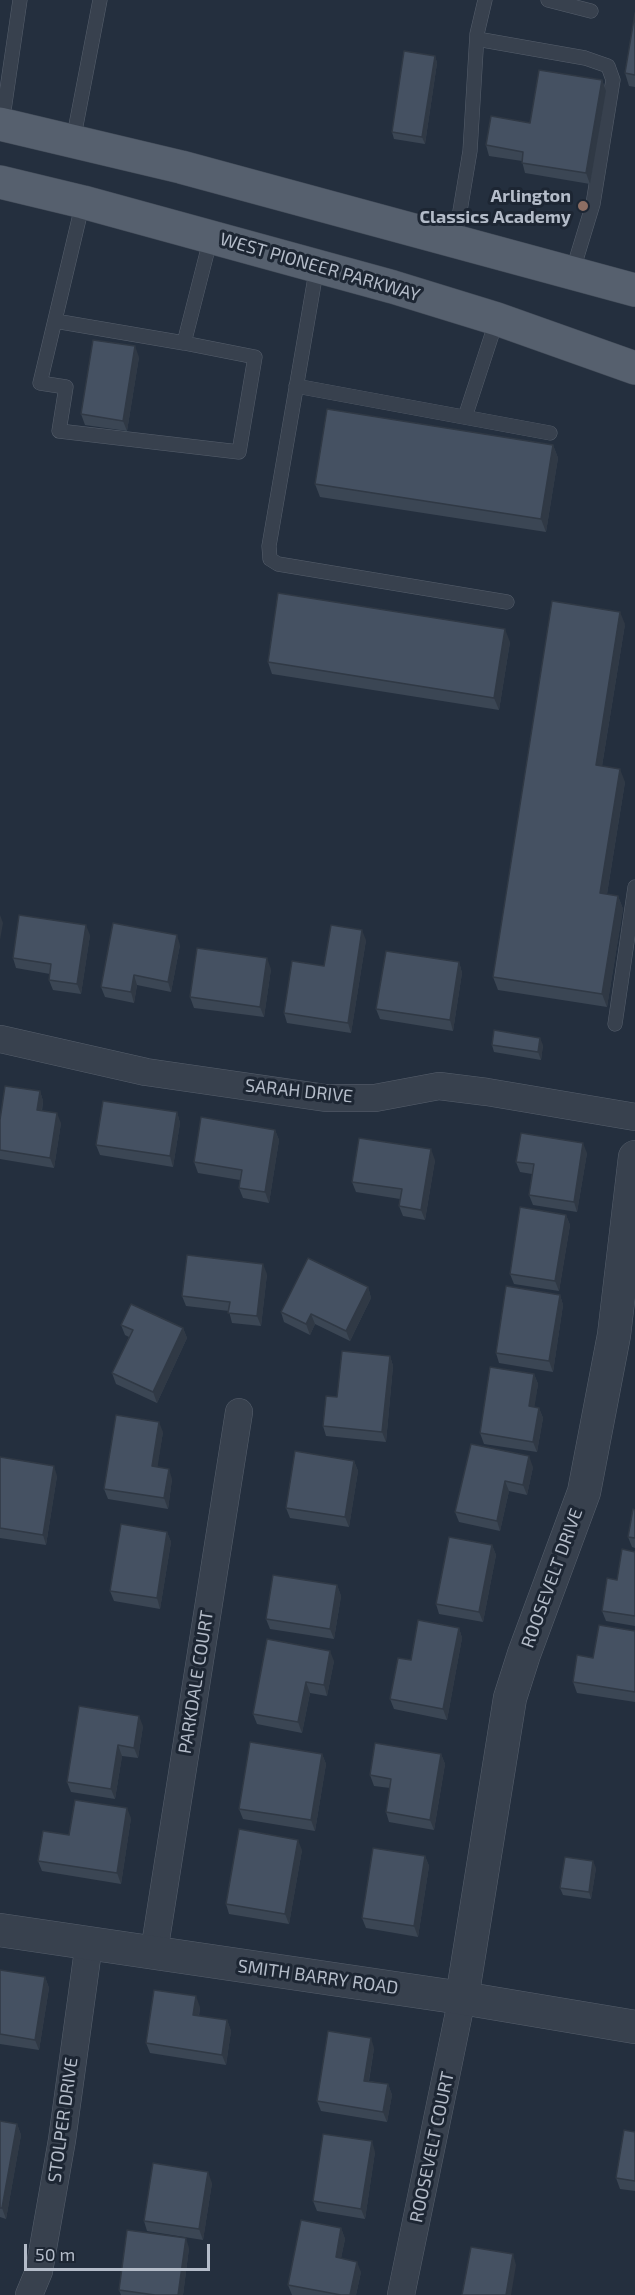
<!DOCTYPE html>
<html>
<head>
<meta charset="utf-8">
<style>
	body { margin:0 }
	#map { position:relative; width:635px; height:2295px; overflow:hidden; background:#242f3e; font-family:"Exo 2",sans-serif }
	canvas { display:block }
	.scale { position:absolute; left:24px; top:2244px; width:186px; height:27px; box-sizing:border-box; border:3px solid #b4bcc9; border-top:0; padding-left:8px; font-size:18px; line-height:21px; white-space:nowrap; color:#b4bcc9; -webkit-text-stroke:4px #1d2633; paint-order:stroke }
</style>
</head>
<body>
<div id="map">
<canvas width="635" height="2295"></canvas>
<div class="scale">50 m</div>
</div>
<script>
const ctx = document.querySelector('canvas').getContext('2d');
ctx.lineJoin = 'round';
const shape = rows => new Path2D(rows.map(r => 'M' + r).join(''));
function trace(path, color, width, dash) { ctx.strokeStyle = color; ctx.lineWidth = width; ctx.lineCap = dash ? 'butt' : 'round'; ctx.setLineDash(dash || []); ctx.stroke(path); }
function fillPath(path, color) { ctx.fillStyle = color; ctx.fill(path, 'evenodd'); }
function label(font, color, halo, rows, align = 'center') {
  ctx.font = font + ' "Exo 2",sans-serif'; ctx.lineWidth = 6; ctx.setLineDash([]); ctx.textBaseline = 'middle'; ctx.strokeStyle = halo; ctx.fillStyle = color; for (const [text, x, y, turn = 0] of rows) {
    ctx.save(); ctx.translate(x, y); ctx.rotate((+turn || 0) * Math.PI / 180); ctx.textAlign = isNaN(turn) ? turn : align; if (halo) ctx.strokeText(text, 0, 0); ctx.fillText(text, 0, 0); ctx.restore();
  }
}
const service = shape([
	[548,0,591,11],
	[477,39,585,58,608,66,613,80,593,204,572,273],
	[2,124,20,0],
	[73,141,100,0],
	[83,202,40,383,66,387,59,431,239,452,255,357,184,343,211,237],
	[455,241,470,151,477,34,485,0],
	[317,266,269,546,270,559,278,564,507,602],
	[55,321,184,343],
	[296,386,550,433],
	[465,417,497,319],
	[615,1024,635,887]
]);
const minor = shape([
	[0,1039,146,1072,326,1098,375,1098,439,1086,487,1092,635,1117],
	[154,1952,239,1412],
	[29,2295,39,2271,62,2140,89,1943],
	[401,2295,462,1998]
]);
const tertiary = shape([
	[0,1930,462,1998,635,2027],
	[462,1998,510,1698,524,1654,584,1492,614,1335,635,1157]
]);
const primary = shape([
	[0,124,181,167,635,290],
	[0,182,83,202,393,287,497,319,635,368]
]);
trace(service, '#565f6c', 15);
trace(minor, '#565f6c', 28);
trace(tertiary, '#565f6c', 34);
trace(primary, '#414a57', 34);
trace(service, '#38414e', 14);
trace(minor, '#38414e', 27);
trace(tertiary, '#38414e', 33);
trace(primary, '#56606e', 33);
fillPath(shape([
	[635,13,635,87,629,86,625,73],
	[435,56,437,63,425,144,394,139,392,132],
	[602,80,606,91,590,184,525,173,522,161,489,156,486,145,530,123],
	[139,357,127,431,85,425,81,414],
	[553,445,558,458,546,532,320,497,315,484],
	[625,624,602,766,625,782,607,894,618,896,623,909,607,1007,498,990,493,977],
	[510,642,499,710,272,674,268,662],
	[90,935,81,994,53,990,49,980,50,974,16,968,13,958],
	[366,940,351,1033,287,1023,284,1013,324,966],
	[180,945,171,992,137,985,134,1003,105,997,101,987],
	[459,962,462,973,453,1031,380,1019,376,1009],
	[271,969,264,1017,194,1008,190,997],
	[492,1045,543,1045,541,1060,494,1052],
	[40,1091,43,1101,42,1111,61,1123,54,1168,0,1159,0,1120],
	[177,1112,180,1123,173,1167,100,1155,96,1145],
	[275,1130,279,1140,269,1203,243,1198,239,1188,240,1180,198,1173,194,1162],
	[587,1153,577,1212,533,1205,529,1195,532,1174,520,1172,516,1162],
	[435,1160,425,1220,403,1216,399,1206,400,1199,356,1192,352,1182],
	[566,1215,570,1225,559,1291,514,1284,510,1274],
	[267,1274,261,1326,232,1323,229,1311,186,1306,182,1296],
	[368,1287,371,1298,350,1341,315,1324,310,1335,284,1322,281,1312],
	[560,1295,563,1305,553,1372,499,1363,496,1353],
	[121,1325,183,1328,187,1338,157,1403,116,1384,112,1373,129,1337,125,1335],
	[390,1356,393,1366,386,1442,326,1436,323,1426,337,1397],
	[534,1374,538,1384,534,1407,539,1408,543,1418,537,1452,484,1444,480,1433],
	[163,1432,157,1467,172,1479,168,1509,108,1499,104,1489],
	[471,1444,533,1467,527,1495,509,1491,500,1531,459,1522,455,1512],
	[0,1457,57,1476,46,1545,0,1538],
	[354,1461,358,1471,349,1527,290,1518,286,1508],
	[635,1510,635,1548,632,1547,628,1537],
	[167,1532,171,1542,160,1609,114,1601,110,1591],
	[492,1545,496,1555,483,1622,439,1614,436,1604],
	[635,1552,635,1626,606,1621,602,1611,617,1580],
	[337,1585,341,1596,334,1639,270,1629,266,1619],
	[459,1628,462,1638,447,1720,394,1709,390,1699,411,1660],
	[635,1631,635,1702,577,1693,573,1682,593,1658],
	[334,1661,327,1696,310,1693,302,1733,257,1724,253,1714],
	[143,1726,138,1758,122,1756,115,1799,71,1792,67,1782],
	[322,1754,326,1764,315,1831,243,1819,239,1809],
	[441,1754,445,1764,434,1830,389,1822,386,1812,390,1788,374,1786,370,1775],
	[131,1818,121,1884,42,1871,38,1861],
	[302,1850,289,1924,229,1914,226,1904],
	[425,1856,429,1866,418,1937,366,1928,362,1918],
	[596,1868,591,1899,563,1895,560,1888],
	[0,1970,45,1977,49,1988,39,2050,0,2044],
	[200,2007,199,2016,227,2020,231,2031,226,2065,150,2053,146,2043],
	[374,2048,369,2081,388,2084,392,2095,387,2122,321,2111,317,2101],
	[0,2121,17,2124,21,2135,6,2219,0,2217],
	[635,2132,635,2191,620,2189,616,2178],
	[375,2152,365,2219,317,2211,313,2201],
	[212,2183,203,2240,147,2231,144,2221],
	[341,2228,345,2239,341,2258,361,2272,356,2295,292,2295,288,2285],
	[189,2248,183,2295,121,2295,119,2290]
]), '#3b4654');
fillPath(shape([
	[435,56,437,63,425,144,422,137],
	[602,80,606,91,590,184,586,173],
	[135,346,139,357,127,431,123,421],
	[553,445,558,458,546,532,541,519],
	[620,612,625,624,600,778,596,765],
	[505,629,510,642,499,710,494,698],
	[620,769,625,782,605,906,600,893],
	[618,896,623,909,607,1007,602,994],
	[0,915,3,923,0,940],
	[86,925,90,935,81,994,77,984],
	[362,930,366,940,351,1033,348,1023],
	[177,935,180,945,171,992,168,982],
	[267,958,271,969,264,1017,260,1007],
	[459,962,462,973,453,1031,450,1020],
	[134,975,137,985,134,1003,131,992],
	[540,1038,543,1045,541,1060,538,1052],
	[40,1091,43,1101,40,1120,37,1110],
	[177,1112,180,1123,173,1167,170,1156],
	[57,1113,61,1123,54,1168,50,1158],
	[275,1130,279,1140,269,1203,265,1192],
	[583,1143,587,1153,577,1212,574,1202],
	[431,1149,435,1160,425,1220,421,1210],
	[566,1215,570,1225,559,1291,555,1281],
	[263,1264,267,1274,261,1326,257,1316],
	[368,1287,371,1298,350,1341,346,1331],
	[560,1295,563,1305,553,1372,549,1361],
	[311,1314,315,1324,310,1335,306,1324],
	[183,1328,187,1338,157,1403,153,1392],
	[390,1356,393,1366,386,1442,382,1432],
	[534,1374,538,1384,533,1417,529,1406],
	[539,1408,543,1418,537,1452,533,1442],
	[159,1422,163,1432,156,1477,152,1466],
	[529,1456,533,1467,527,1495,523,1485],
	[354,1461,358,1471,349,1527,345,1517],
	[54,1466,57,1476,46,1545,43,1535],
	[169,1469,172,1479,168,1509,164,1498],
	[505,1481,509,1491,500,1531,497,1521],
	[167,1532,171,1542,160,1609,157,1598],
	[492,1545,496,1555,483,1622,479,1612],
	[337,1585,341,1596,334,1639,330,1629],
	[459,1628,462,1638,447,1720,443,1709],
	[330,1651,334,1661,327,1696,324,1685],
	[306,1682,310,1693,302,1733,298,1722],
	[139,1716,143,1726,138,1758,134,1748],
	[118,1745,122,1756,115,1799,111,1789],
	[322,1754,326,1764,315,1831,311,1820],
	[441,1754,445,1764,434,1830,430,1820],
	[127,1808,131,1818,121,1884,117,1873],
	[298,1840,302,1850,289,1924,285,1914],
	[425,1856,429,1866,418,1937,414,1926],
	[593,1861,596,1868,591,1899,589,1892],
	[45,1977,49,1988,39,2050,35,2040],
	[196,1996,200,2007,197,2025,193,2015],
	[227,2020,231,2031,226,2065,222,2055],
	[371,2038,374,2048,367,2091,364,2081],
	[388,2084,392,2095,387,2122,383,2112],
	[17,2124,21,2135,6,2219,2,2208],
	[372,2141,375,2152,365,2219,361,2209],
	[208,2172,212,2183,203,2240,199,2229],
	[341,2228,345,2239,339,2268,336,2257],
	[186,2238,189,2248,183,2295,178,2295],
	[513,2254,516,2265,511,2295,506,2295],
	[357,2262,361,2272,356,2295,350,2295]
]), '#303945');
const building = shape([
	[635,13,635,75,625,73,635,13],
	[404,51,435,56,422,137,392,132,404,51],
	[539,70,602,80,586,173,522,163,523,152,486,145,491,116,530,123,539,70],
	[93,340,135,346,123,421,81,414,93,340],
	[327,409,553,445,541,519,315,484,327,409],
	[278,593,505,629,494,698,268,662,278,593],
	[552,601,620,612,596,765,620,769,600,893,618,896,602,994,493,977,552,601],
	[19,915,86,925,77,984,49,980,51,964,13,958,19,915],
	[113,923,177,935,168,982,134,975,131,992,101,987,113,923],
	[331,925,362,930,348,1023,284,1013,292,961,324,966,331,925],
	[197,948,267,958,260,1007,190,997,197,948],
	[386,951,459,962,450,1020,376,1009,386,951],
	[494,1030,540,1038,538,1052,492,1045,494,1030],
	[5,1086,40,1091,37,1110,57,1113,50,1158,0,1150,0,1120,5,1086],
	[103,1101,177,1112,170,1156,96,1145,103,1101],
	[201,1117,275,1130,265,1192,239,1188,242,1170,194,1162,201,1117],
	[521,1133,583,1143,574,1202,529,1195,534,1164,516,1162,521,1133],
	[359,1138,431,1149,421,1210,399,1206,402,1189,352,1182,359,1138],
	[520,1207,566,1215,555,1281,510,1274,520,1207],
	[187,1255,263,1264,257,1316,228,1313,230,1302,182,1296,187,1255],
	[308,1258,368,1287,346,1331,311,1314,306,1324,281,1312,308,1258],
	[506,1286,560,1295,549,1361,496,1353,506,1286],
	[131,1304,183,1328,153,1392,112,1373,133,1330,121,1325,131,1304],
	[342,1351,390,1356,382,1432,323,1426,326,1396,337,1397,342,1351],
	[490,1367,534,1374,529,1406,539,1408,533,1442,480,1433,490,1367],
	[116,1415,159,1422,152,1466,169,1469,164,1498,104,1489,116,1415],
	[471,1444,529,1456,523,1485,505,1481,497,1521,455,1512,471,1444],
	[295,1451,354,1461,345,1517,286,1508,295,1451],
	[0,1457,54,1466,43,1535,0,1528,0,1457],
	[633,1509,635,1510,635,1538,628,1537,633,1509],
	[121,1524,167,1532,157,1598,110,1591,121,1524],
	[449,1537,492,1545,479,1612,436,1604,449,1537],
	[622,1549,635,1552,635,1616,602,1611,607,1578,617,1580,622,1549],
	[273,1575,337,1585,330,1629,266,1619,273,1575],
	[418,1620,459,1628,443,1709,390,1699,398,1658,411,1660,418,1620],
	[599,1625,635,1631,635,1692,573,1682,577,1655,593,1658,599,1625],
	[267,1639,330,1651,324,1685,306,1682,298,1722,253,1714,267,1639],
	[79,1706,139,1716,134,1748,118,1745,111,1789,67,1782,79,1706],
	[250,1742,322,1754,311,1820,239,1809,250,1742],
	[375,1743,441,1754,430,1820,386,1812,391,1779,370,1775,375,1743],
	[75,1800,127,1808,117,1873,38,1861,43,1831,69,1835,75,1800],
	[239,1829,298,1840,285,1914,226,1904,239,1829],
	[373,1848,425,1856,414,1926,362,1918,373,1848],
	[565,1857,593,1861,589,1892,560,1888,565,1857],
	[0,1970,45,1977,35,2040,0,2034,0,1970],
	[154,1990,196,1996,193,2015,227,2020,222,2055,146,2043,154,1990],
	[328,2031,371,2038,364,2081,388,2084,383,2112,317,2101,328,2031],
	[0,2121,17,2124,2,2208,0,2208,0,2121],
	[624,2130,635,2132,635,2181,616,2178,624,2130],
	[323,2134,372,2141,361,2209,313,2201,323,2134],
	[153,2163,208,2172,199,2229,144,2221,153,2163],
	[301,2220,341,2228,336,2257,357,2262,350,2295,341,2295,288,2285,301,2220],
	[127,2230,186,2238,178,2295,155,2295,119,2290,127,2230],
	[471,2247,513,2254,506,2295,462,2295,471,2247]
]);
fillPath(building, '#455162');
trace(building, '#303945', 1.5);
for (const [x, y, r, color] of [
	[583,206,6,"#8d6e63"]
]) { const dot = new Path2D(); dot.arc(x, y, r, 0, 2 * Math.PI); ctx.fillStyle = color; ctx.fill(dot); trace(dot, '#1d2633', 2); }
label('bold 18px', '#b4bcc9', '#1d2633', [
	["Arlington",571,196],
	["Classics Academy",571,217]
], 'right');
label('18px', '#b4bcc9', '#1d2633', [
	["WEST PIONEER PARKWAY",320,267,16],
	["SARAH DRIVE",299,1091,6],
	["ROOSEVELT DRIVE",552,1578,-70],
	["PARKDALE COURT",196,1682,-81],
	["SMITH BARRY ROAD",318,1977,8],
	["STOLPER DRIVE",63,2120,-82],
	["ROOSEVELT COURT",432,2147,-78]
]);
</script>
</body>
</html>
